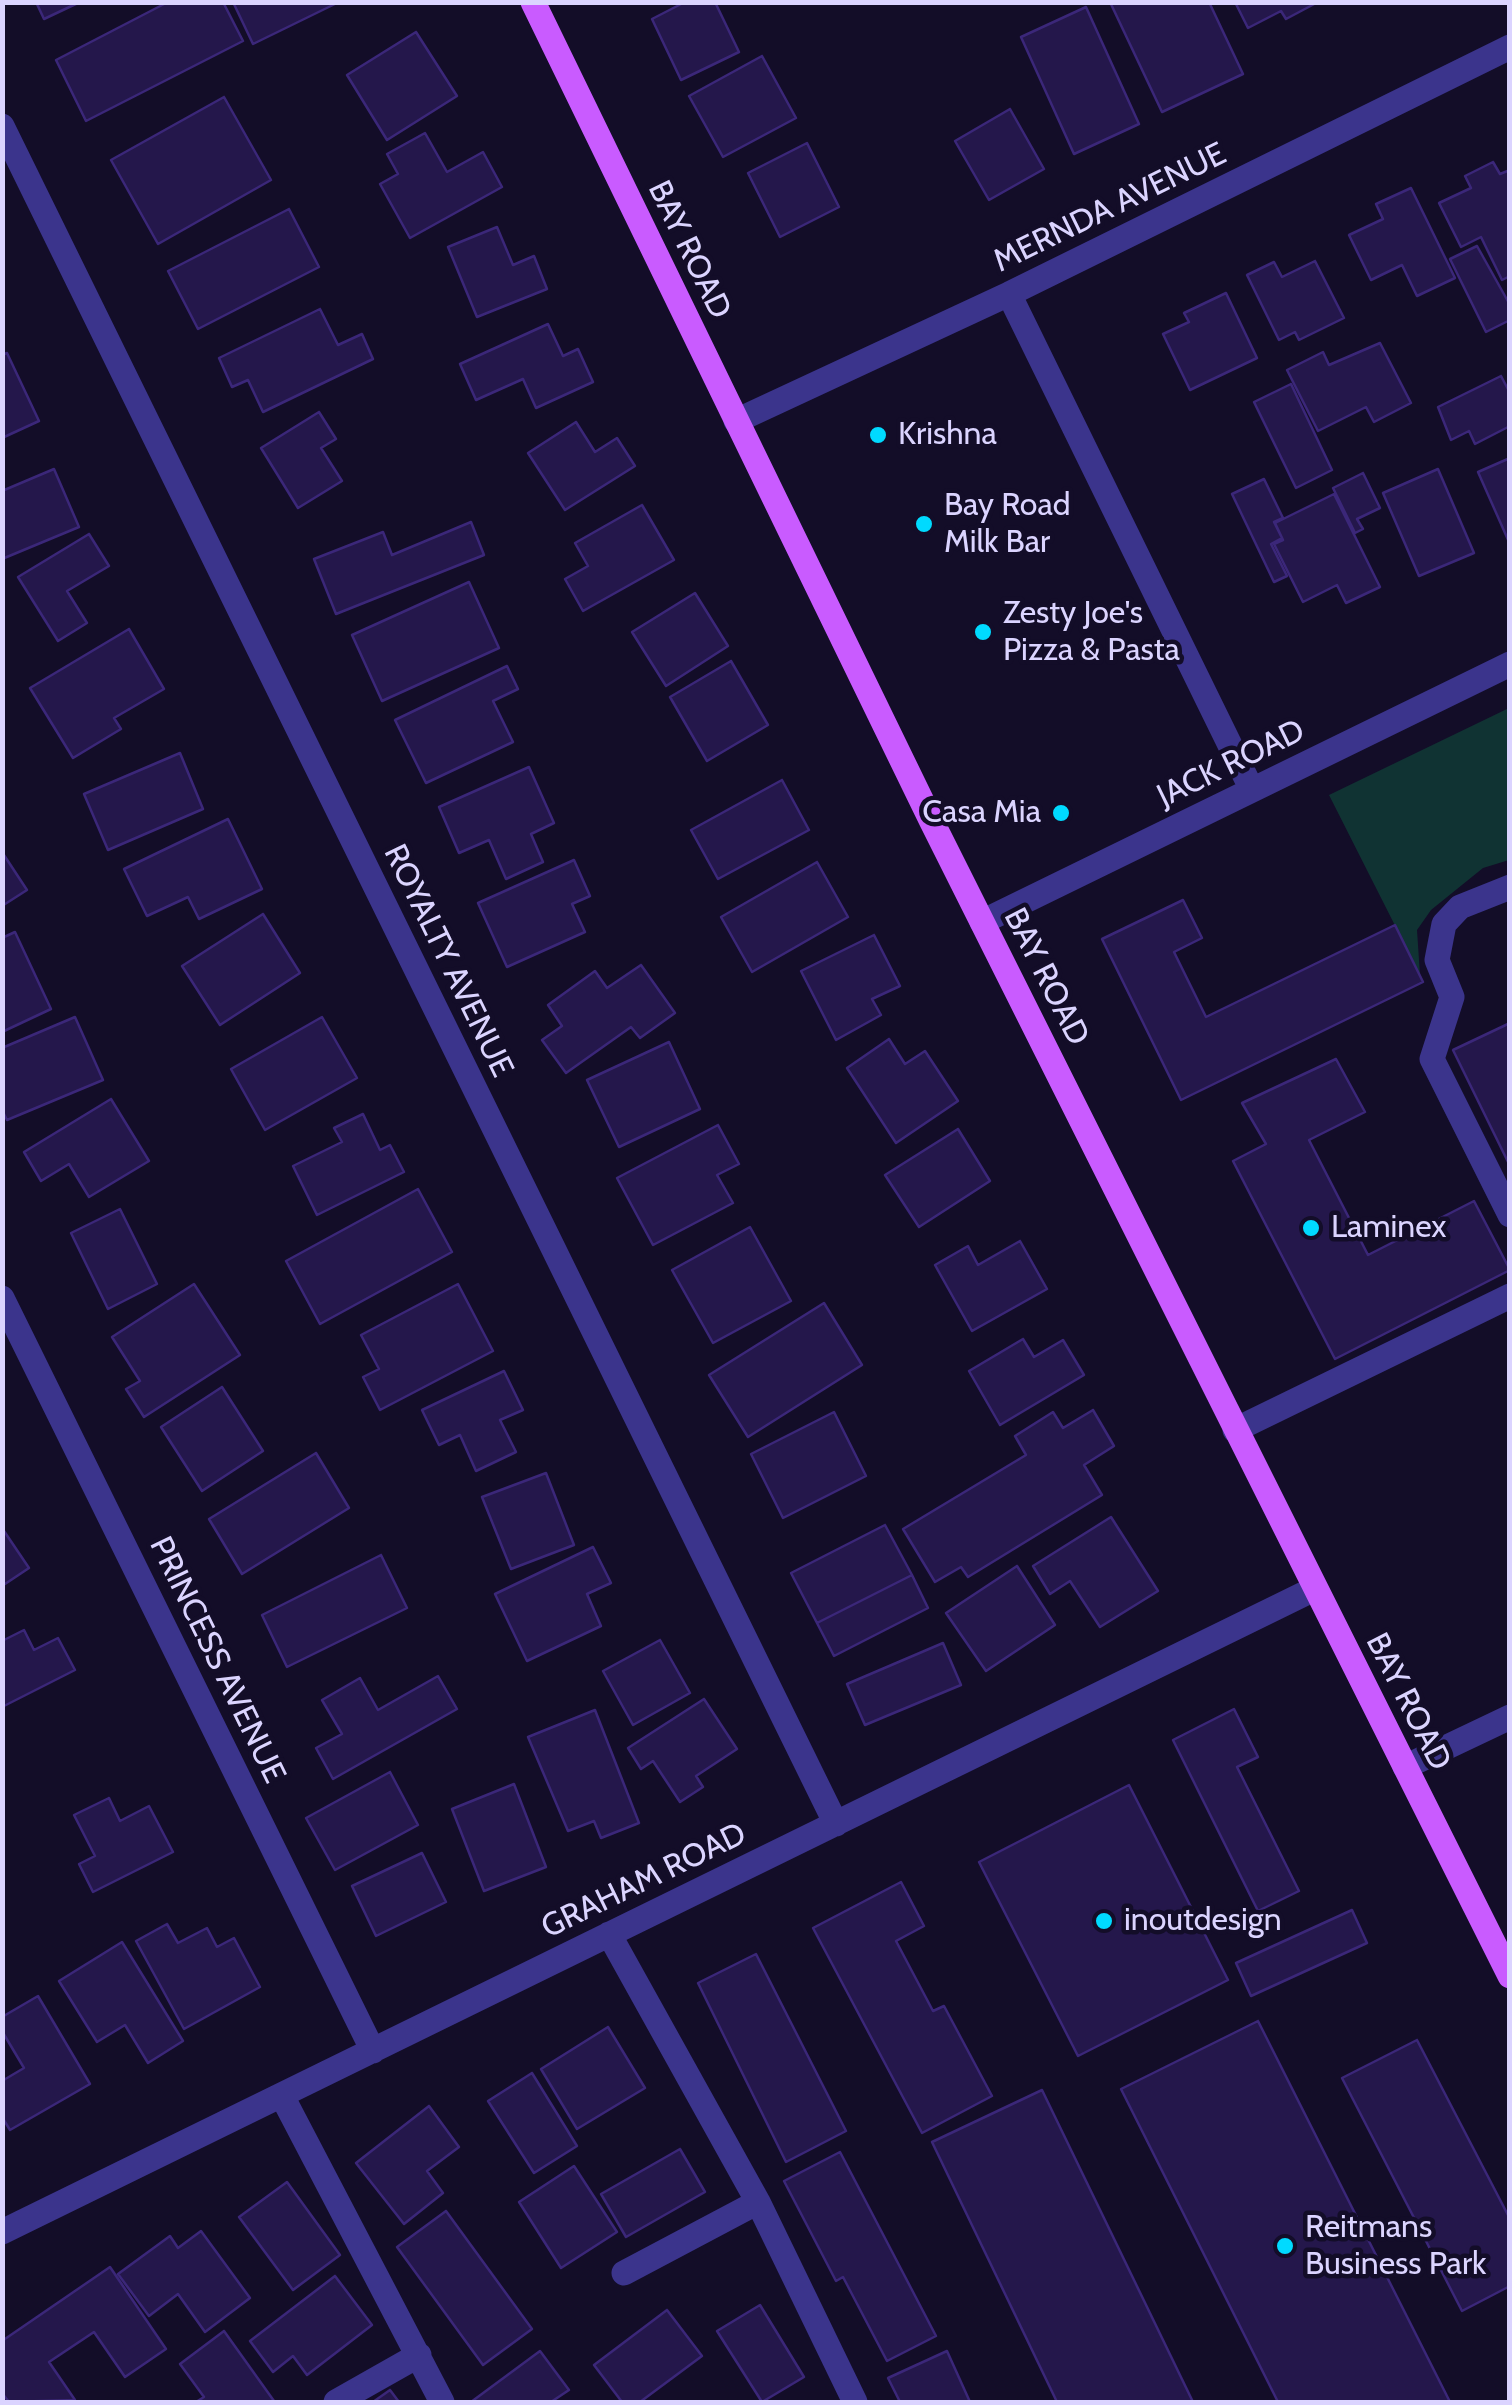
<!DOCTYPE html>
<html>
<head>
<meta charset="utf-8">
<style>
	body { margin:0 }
	#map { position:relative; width:1512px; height:2405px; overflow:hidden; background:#130d28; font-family:Cabin,sans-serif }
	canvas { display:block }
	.frame { position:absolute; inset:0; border:5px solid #dbd4ff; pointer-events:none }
</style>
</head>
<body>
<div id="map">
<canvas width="1512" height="2405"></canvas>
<div class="frame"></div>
</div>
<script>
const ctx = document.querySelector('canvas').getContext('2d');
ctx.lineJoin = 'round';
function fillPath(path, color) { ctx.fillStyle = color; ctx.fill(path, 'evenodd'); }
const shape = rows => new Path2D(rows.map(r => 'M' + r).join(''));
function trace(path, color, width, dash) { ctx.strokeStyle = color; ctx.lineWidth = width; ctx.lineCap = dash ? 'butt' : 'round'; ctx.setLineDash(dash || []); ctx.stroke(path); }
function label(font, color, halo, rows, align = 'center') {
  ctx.font = font + ' Cabin,sans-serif'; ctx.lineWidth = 9; ctx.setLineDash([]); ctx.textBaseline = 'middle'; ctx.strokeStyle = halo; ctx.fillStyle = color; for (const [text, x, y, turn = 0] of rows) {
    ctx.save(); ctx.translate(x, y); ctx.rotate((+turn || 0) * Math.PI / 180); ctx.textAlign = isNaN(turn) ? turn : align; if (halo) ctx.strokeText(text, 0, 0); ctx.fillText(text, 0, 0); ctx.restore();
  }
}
fillPath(shape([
	[1509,708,1509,860,1483,868,1431,910,1417,930,1420,975,1329,795]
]), '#103333');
const building = shape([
	[36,2,80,2,44,19,36,2],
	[168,2,223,2,243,41,86,121,56,60,168,2],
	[233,2,339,2,253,44,233,2],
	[685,2,715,2,739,52,681,80,652,19,685,2],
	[1110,2,1209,2,1243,74,1162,112,1110,2],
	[1235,2,1318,2,1286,19,1281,11,1248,28,1235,2],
	[1086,7,1139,124,1074,154,1021,37,1086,7],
	[416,32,457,96,387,140,347,75,416,32],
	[762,56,796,118,723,157,689,96,762,56],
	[224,97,271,180,158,244,111,160,224,97],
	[1010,109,1044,169,989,200,955,141,1010,109],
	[425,133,447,172,483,152,502,187,410,238,380,184,398,174,387,154,425,133],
	[807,143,839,207,780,237,748,173,807,143],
	[1493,162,1500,174,1510,170,1510,276,1502,280,1481,237,1461,247,1439,203,1471,188,1465,176,1493,162],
	[1411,188,1455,278,1417,296,1402,265,1371,280,1349,235,1383,219,1376,204,1411,188],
	[289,209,319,267,198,329,168,271,289,209],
	[497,227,513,265,534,256,547,289,477,317,448,247,497,227],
	[1477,246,1510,305,1510,320,1486,332,1450,259,1477,246],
	[1315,261,1344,318,1299,340,1295,332,1279,340,1247,275,1274,262,1282,277,1315,261],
	[1226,293,1257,358,1190,390,1163,334,1189,322,1184,313,1226,293],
	[320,309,338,345,362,334,373,359,263,412,248,380,232,387,219,358,320,309],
	[548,324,563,356,578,349,593,382,536,408,523,379,476,400,460,364,548,324],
	[1380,343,1411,403,1374,422,1366,407,1318,431,1287,370,1323,352,1329,365,1380,343],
	[7,353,39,421,2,438,2,355,7,353],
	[1501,376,1510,393,1510,426,1475,444,1469,431,1451,440,1438,407,1501,376],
	[1291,384,1332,470,1296,488,1254,402,1291,384],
	[319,412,336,439,321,448,342,481,298,508,261,448,319,412],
	[576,422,595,452,617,438,635,466,565,510,528,453,576,422],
	[1510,458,1510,541,1509,542,1478,472,1510,458],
	[54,469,79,527,2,559,2,491,54,469],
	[1438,469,1474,553,1419,576,1383,493,1438,469],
	[1363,473,1380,508,1357,519,1363,529,1355,533,1333,488,1363,473],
	[1264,479,1283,518,1274,522,1282,538,1271,544,1287,576,1274,582,1232,494,1264,479],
	[1334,494,1380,587,1346,603,1337,585,1303,602,1274,544,1283,540,1275,523,1334,494],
	[642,505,674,560,583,611,565,579,588,566,575,543,642,505],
	[471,522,484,555,336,614,314,559,383,532,392,555,471,522],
	[89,534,109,566,67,591,87,623,58,641,18,577,89,534],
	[469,582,499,648,382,701,352,635,469,582],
	[695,593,728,646,666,686,632,632,695,593],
	[129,629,164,689,114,718,121,729,73,758,30,688,129,629],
	[731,661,768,725,707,761,670,697,731,661],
	[507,666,518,689,493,701,513,742,426,783,395,720,507,666],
	[180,753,203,809,108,850,84,794,180,753],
	[529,767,554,823,531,834,543,862,506,879,489,840,459,853,439,807,529,767],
	[782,780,809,830,718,879,691,830,782,780],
	[228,819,262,889,199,919,188,897,147,916,124,869,228,819],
	[2,852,27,890,2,906,2,852],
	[574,860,590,896,572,904,585,932,507,967,478,903,574,860],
	[817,862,848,917,752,972,721,917,817,862],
	[1183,900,1202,938,1174,952,1206,1017,1395,925,1423,982,1181,1100,1102,939,1183,900],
	[263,914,300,973,220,1025,182,966,263,914],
	[15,932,51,1009,2,1032,2,938,15,932],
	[874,935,900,986,872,999,881,1015,836,1040,801,971,874,935],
	[641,965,675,1013,640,1038,631,1027,566,1073,542,1040,562,1026,548,1005,595,971,607,988,641,965],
	[75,1017,103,1080,7,1120,2,1110,2,1048,75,1017],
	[322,1017,357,1078,265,1130,231,1069,322,1017],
	[1510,1023,1510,1166,1453,1050,1510,1023],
	[889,1039,905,1064,925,1051,958,1101,896,1143,847,1068,889,1039],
	[669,1042,700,1109,619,1147,587,1080,669,1042],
	[1336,1059,1365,1112,1309,1140,1368,1255,1474,1201,1510,1270,1335,1359,1233,1161,1266,1144,1242,1103,1336,1059],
	[111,1099,149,1161,89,1197,69,1164,41,1181,24,1152,111,1099],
	[363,1114,380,1150,390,1145,404,1172,317,1215,293,1166,342,1142,334,1128,363,1114],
	[718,1125,739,1164,717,1175,733,1203,653,1245,617,1178,718,1125],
	[958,1129,990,1181,919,1227,885,1175,958,1129],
	[418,1189,452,1252,320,1324,286,1261,418,1189],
	[120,1209,157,1284,108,1309,71,1233,120,1209],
	[750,1227,791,1301,713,1343,672,1270,750,1227],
	[1020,1241,1047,1289,972,1331,935,1265,968,1246,978,1265,1020,1241],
	[194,1284,240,1355,144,1417,126,1389,140,1381,112,1337,194,1284],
	[458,1284,493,1351,380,1410,363,1377,379,1369,361,1335,458,1284],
	[824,1303,862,1365,748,1437,709,1375,824,1303],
	[1023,1339,1034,1357,1063,1340,1084,1375,1000,1425,969,1371,1023,1339],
	[504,1371,523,1410,500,1420,516,1452,476,1471,460,1435,439,1445,422,1410,504,1371],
	[222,1387,263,1451,202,1491,161,1427,222,1387],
	[1093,1410,1114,1446,1084,1465,1102,1495,968,1577,961,1567,935,1582,903,1529,1026,1455,1015,1436,1053,1412,1063,1428,1093,1410],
	[834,1412,866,1476,783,1518,751,1454,834,1412],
	[316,1453,349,1508,242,1574,209,1519,316,1453],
	[546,1473,574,1545,511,1569,482,1497,546,1473],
	[1111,1517,1158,1591,1100,1627,1070,1581,1050,1594,1033,1566,1111,1517],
	[885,1525,912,1575,817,1623,791,1573,885,1525],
	[2,1528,29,1568,5,1584,2,1580,2,1528],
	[593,1547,611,1583,587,1594,601,1626,527,1661,495,1594,593,1547],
	[381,1555,407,1608,287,1667,262,1615,381,1555],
	[1017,1566,1055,1625,986,1671,946,1613,1017,1566],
	[912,1575,928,1608,834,1656,817,1623,912,1575],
	[24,1630,34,1650,58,1638,75,1670,2,1707,2,1641,24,1630],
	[660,1640,690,1693,633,1725,603,1671,660,1640],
	[943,1643,961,1685,865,1725,847,1684,943,1643],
	[438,1676,457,1709,333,1779,316,1748,342,1734,322,1700,360,1678,378,1710,438,1676],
	[704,1699,737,1749,696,1776,703,1787,680,1802,653,1761,641,1769,628,1748,704,1699],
	[1234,1709,1258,1757,1237,1767,1299,1891,1258,1911,1173,1740,1234,1709],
	[595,1710,639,1823,601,1838,594,1821,568,1831,528,1737,595,1710],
	[390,1772,418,1825,335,1870,306,1818,390,1772],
	[514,1784,546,1867,484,1891,452,1809,514,1784],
	[1129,1785,1228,1980,1078,2056,979,1862,1129,1785],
	[109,1798,120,1821,149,1806,173,1852,93,1892,79,1864,95,1856,74,1815,109,1798],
	[422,1853,446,1902,376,1936,352,1886,422,1853],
	[901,1882,924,1926,896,1941,933,2011,944,2006,992,2096,922,2133,813,1928,901,1882],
	[1352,1910,1367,1943,1251,1996,1236,1963,1352,1910],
	[167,1924,178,1943,207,1928,217,1947,234,1938,260,1987,184,2029,136,1941,167,1924],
	[122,1942,183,2041,148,2063,125,2025,97,2042,59,1981,122,1942],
	[756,1954,846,2131,786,2162,698,1983,756,1954],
	[38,1996,90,2084,10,2130,2,2117,2,2081,24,2068,2,2031,2,2017,38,1996],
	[1258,2021,1450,2402,1278,2402,1121,2089,1258,2021],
	[608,2027,645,2088,577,2129,541,2069,608,2027],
	[1417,2040,1510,2219,1510,2286,1462,2311,1342,2078,1417,2040],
	[532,2073,577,2146,534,2173,488,2101,532,2073],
	[1042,2090,1193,2402,1057,2402,932,2142,1042,2090],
	[429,2106,459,2147,427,2171,443,2193,404,2224,356,2163,429,2106],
	[680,2149,705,2192,626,2237,601,2194,680,2149],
	[840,2152,936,2336,887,2361,843,2277,836,2281,784,2181,840,2152],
	[574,2166,617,2232,561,2268,519,2202,574,2166],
	[287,2182,340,2255,293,2290,239,2217,287,2182],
	[446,2211,532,2329,483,2365,397,2247,446,2211],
	[201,2231,250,2298,205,2332,178,2294,149,2316,118,2274,170,2236,178,2248,201,2231],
	[110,2267,166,2349,125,2377,94,2332,49,2362,75,2400,9,2402,2,2393,2,2341,110,2267],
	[335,2276,372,2325,307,2375,293,2356,273,2372,250,2341,335,2276],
	[760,2305,804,2377,762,2402,717,2331,760,2305],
	[667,2310,702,2356,640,2402,622,2402,594,2365,667,2310],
	[224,2331,274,2401,272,2402,196,2402,204,2397,180,2364,224,2331],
	[540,2351,569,2390,551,2402,471,2402,540,2351],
	[947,2351,970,2402,900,2402,888,2378,947,2351],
	[390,2390,399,2402,373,2402,390,2390]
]);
fillPath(building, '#24174b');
trace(building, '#3b2779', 2.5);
trace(shape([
	[2,126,836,1824],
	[1009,294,1252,790],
	[736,421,1009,294,1510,47],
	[1510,887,1460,907,1444,924,1437,960,1452,997,1432,1059,1510,1215],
	[982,922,1510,664],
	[2,1298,373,2051],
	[1235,1430,1510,1296],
	[1405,1767,1510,1717],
	[609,1934,758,2202,855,2402],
	[282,2096,442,2402],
	[2,2232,1314,1589],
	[624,2273,758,2202],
	[336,2402,419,2355]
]), '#3b348c', 25);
trace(shape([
	[533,2,932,822,1510,1976]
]), '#c95bff', 25);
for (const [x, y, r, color] of [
	[878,435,10,"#00daff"],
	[924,524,10,"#00daff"],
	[983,632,10,"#00daff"],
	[1061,813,10,"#00daff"],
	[1311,1228,10,"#00daff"],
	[1104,1921,10,"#00daff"],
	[1285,2246,10,"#00daff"]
]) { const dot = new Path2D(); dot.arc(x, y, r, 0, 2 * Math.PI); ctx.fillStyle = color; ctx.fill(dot); trace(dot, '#130d28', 4); }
label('32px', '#dbd4ff', '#130d28', [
	["MERNDA AVENUE",1110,208,-26],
	["BAY ROAD",689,250,64],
	["JACK ROAD",1231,764,-26],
	["ROYALTY AVENUE",448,961,64],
	["BAY ROAD",1046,977,63],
	["PRINCESS AVENUE",217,1660,64],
	["BAY ROAD",1408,1702,63],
	["GRAHAM ROAD",644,1881,-26]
]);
label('32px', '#dbd4ff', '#130d28', [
	["Krishna",898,435],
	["Bay Road",944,506],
	["Milk Bar",944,543],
	["Zesty Joe's",1003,614],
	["Pizza & Pasta",1003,651],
	["Casa Mia",1041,813,"right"],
	["Laminex",1331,1228],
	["inoutdesign",1124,1921],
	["Reitmans",1305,2228],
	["Business Park",1305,2265]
], 'left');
</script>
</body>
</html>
